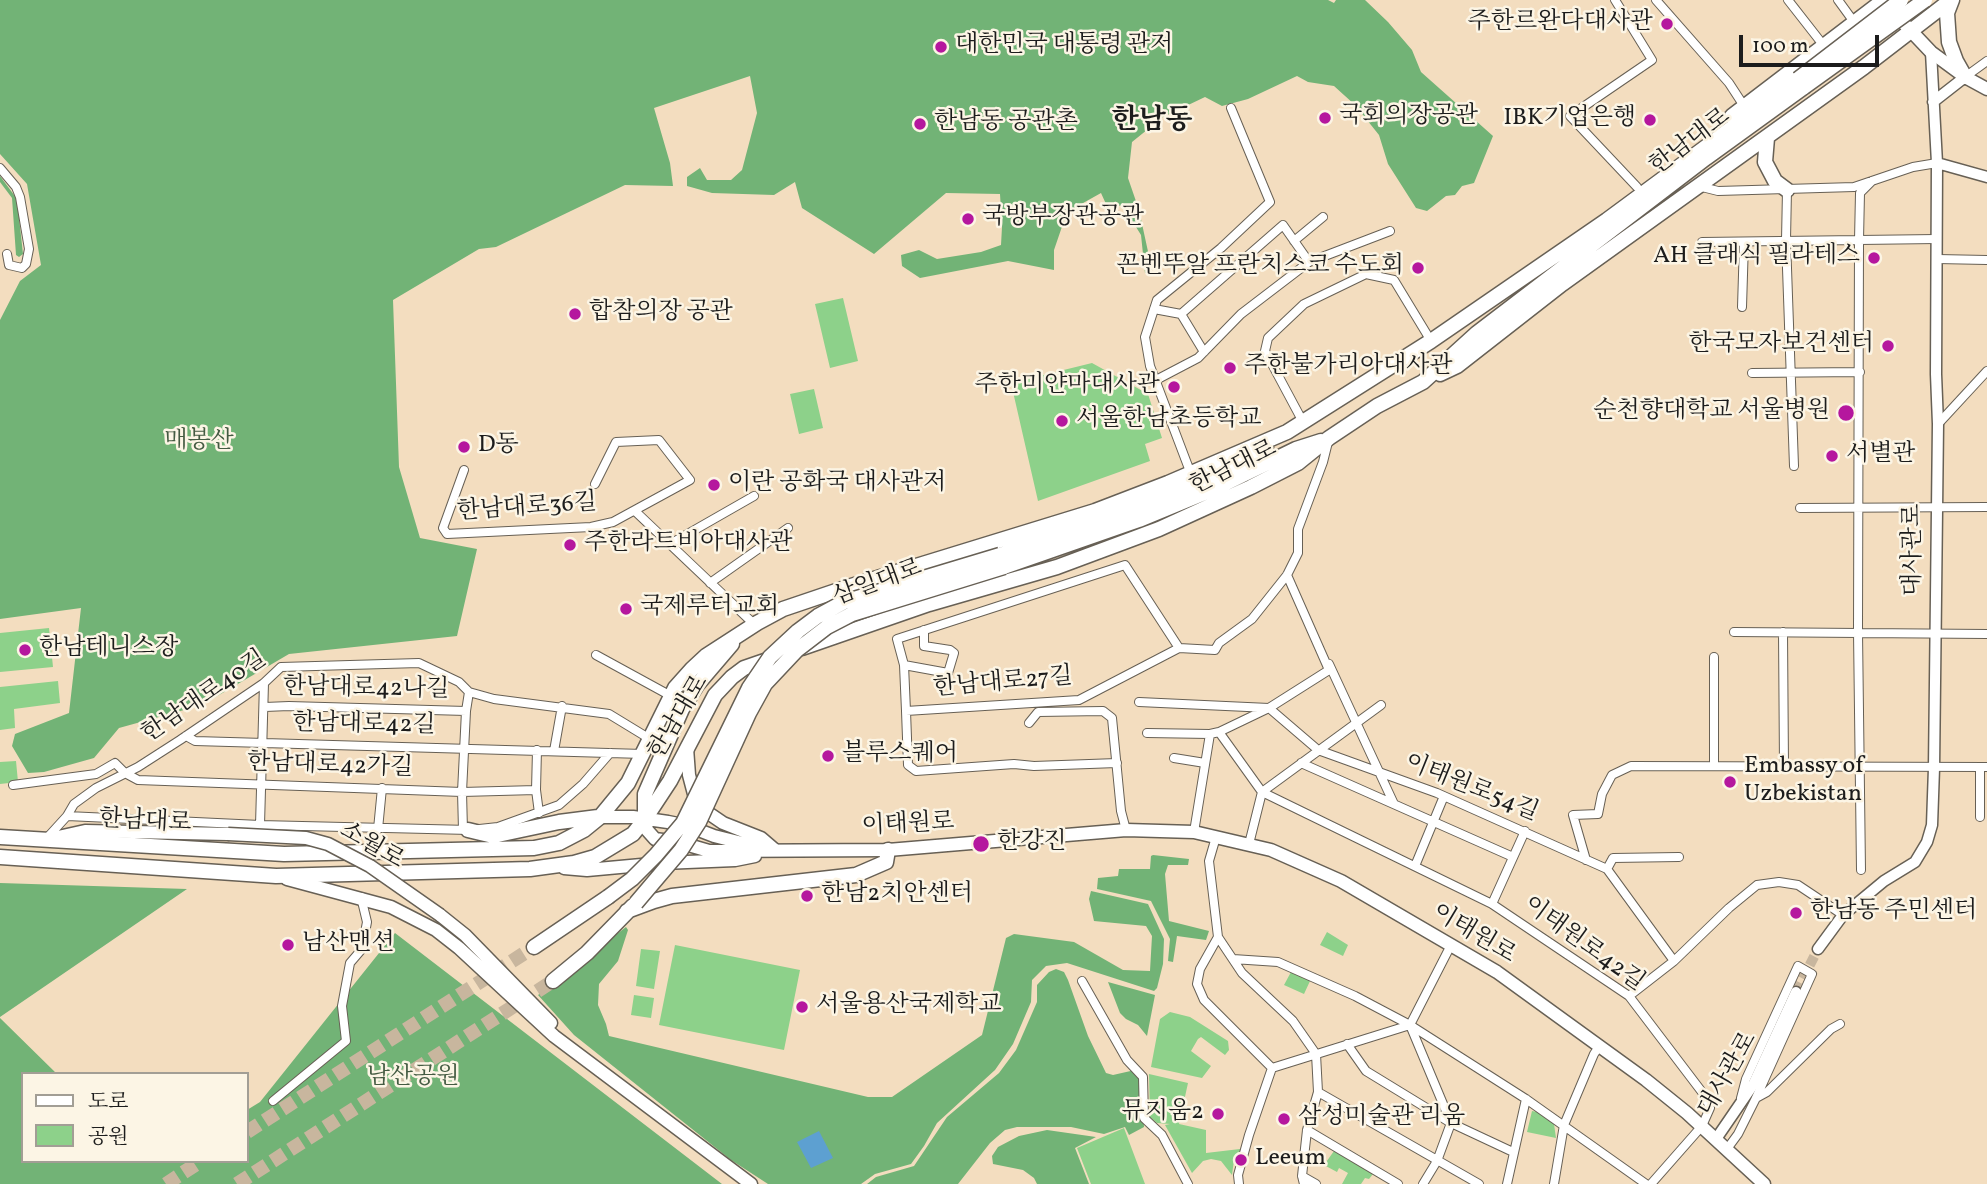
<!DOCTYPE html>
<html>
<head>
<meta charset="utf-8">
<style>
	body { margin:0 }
	#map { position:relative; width:1987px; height:1184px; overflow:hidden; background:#f3ddbf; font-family:Vollkorn,"Noto Serif KR",serif }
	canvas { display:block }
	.legend { position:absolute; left:21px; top:1072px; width:228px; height:91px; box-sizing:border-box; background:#fcf5e5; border:2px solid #a29e95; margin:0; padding:9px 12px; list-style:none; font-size:21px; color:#1c1c1c }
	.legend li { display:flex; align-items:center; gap:14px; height:35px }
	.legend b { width:35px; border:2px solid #a29e95 }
	.scale { position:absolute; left:1739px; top:35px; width:140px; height:32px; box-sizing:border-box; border:4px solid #1c1c1c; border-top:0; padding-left:9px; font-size:21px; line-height:24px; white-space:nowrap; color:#1c1c1c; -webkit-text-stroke:5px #fcf5e5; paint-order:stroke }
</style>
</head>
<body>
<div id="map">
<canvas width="1987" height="1184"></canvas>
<ul class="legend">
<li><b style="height:9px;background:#fff"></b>도로</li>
<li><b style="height:19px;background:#8dd18a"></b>공원</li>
</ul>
<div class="scale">100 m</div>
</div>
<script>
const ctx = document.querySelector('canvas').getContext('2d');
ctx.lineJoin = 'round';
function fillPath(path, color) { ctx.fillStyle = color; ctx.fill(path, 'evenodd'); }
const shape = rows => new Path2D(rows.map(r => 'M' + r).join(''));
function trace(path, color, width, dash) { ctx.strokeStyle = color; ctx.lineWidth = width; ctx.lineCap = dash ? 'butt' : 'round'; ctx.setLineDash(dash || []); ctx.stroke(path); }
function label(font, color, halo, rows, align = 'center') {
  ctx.font = font + ' Vollkorn,"Noto Serif KR",serif'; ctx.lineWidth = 5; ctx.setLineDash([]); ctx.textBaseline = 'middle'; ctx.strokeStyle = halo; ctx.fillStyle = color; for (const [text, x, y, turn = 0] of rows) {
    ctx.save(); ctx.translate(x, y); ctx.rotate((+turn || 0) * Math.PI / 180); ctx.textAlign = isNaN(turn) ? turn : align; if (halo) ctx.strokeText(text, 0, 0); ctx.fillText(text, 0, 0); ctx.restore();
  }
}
fillPath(shape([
	[843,298,858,361,830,368,815,304],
	[1092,363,1148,394,1162,438,1145,444,1150,461,1038,501,1011,383],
	[814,389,823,428,799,434,790,394],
	[49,628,53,667,0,672,0,633],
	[58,681,60,703,14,709,15,728,0,730,0,687],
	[16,761,18,782,0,784,0,762],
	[1327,932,1348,945,1343,956,1320,945],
	[675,945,800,970,784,1050,659,1025],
	[641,949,660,951,654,989,636,986],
	[1291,972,1310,981,1304,994,1284,985],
	[634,995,654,998,651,1018,631,1015],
	[1170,1012,1190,1017,1228,1041,1229,1050,1225,1055,1201,1037,1198,1039,1191,1051,1211,1066,1202,1078,1151,1067,1160,1019],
	[1149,1074,1188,1083,1179,1124,1206,1130,1206,1153,1240,1149,1239,1159,1234,1160,1232,1175,1221,1161,1211,1159,1203,1161,1192,1173,1165,1125,1170,1124,1157,1123,1150,1117],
	[1532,1111,1537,1112,1554,1124,1556,1138,1527,1132],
	[1124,1128,1145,1184,1091,1184,1077,1148],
	[1334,1151,1344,1157,1373,1174,1369,1179,1365,1178,1361,1184,1342,1184,1348,1173,1339,1168,1337,1172,1324,1165]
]), '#8dd18a');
fillPath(shape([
	[0,0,1328,0,1334,3,1336,0,1365,0,1388,22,1412,50,1421,72,1493,136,1474,183,1462,186,1455,195,1446,196,1427,211,1416,208,1388,164,1379,135,1355,105,1334,86,1308,82,1297,76,1248,99,1222,106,1205,97,1163,117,1132,142,1128,178,1139,210,1152,270,1145,273,1141,235,1123,206,1106,204,1101,193,1067,212,1054,250,1054,270,1008,261,920,278,902,266,901,255,919,250,937,259,981,252,1001,245,1002,227,1000,194,946,193,874,254,802,208,795,182,774,195,712,193,687,186,687,177,700,168,707,180,731,180,742,170,757,113,750,76,654,108,670,163,673,186,625,185,496,247,479,249,393,300,399,467,420,538,477,549,457,636,289,654,202,705,119,728,94,758,44,772,28,773,12,746,15,734,69,713,81,608,0,619,0,320,20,281,41,265,27,184,0,154],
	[0,176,17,199,23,254,19,257,16,255,12,198,0,182],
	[1153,855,1189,859,1188,865,1168,865,1165,874,1169,921,1209,931,1206,940,1177,936,1173,962,1168,961,1170,939,1151,901,1097,889,1098,878,1118,876,1119,869,1150,869,1151,856],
	[0,883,187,889,0,1017],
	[1091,891,1148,904,1164,939,1163,964,1157,988,1154,991,1067,963,1046,966,1032,980,1031,1002,1013,1044,995,1070,937,1123,924,1146,911,1164,875,1174,861,1184,768,1184,731,1160,574,1035,538,995,626,927,628,930,618,961,599,984,598,1005,606,1024,609,1036,868,1097,892,1097,982,1035,1006,938,1014,934,1074,942,1123,970,1150,971,1152,936,1146,926,1094,921,1089,899],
	[395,933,722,1184,0,1184,0,1018,57,1074,23,1074,23,1161,247,1161,247,1110,260,1102],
	[1056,969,1064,972,1068,980,1088,1036,1106,1073,1113,1075,1135,1070,1141,1079,1144,1127,1129,1135,1125,1127,1104,1134,1071,1127,1017,1127,1005,1130,990,1143,958,1184,867,1184,876,1177,914,1166,947,1117,999,1073,1016,1050,1037,1002,1037,985,1049,972],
	[1108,982,1155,995,1147,1036,1138,1025,1126,1019,1120,1013],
	[1047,1130,1096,1137,1075,1148,1089,1184,1037,1184,1034,1178,1023,1170,993,1164,992,1156,998,1147,1019,1136]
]), '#72b376');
fillPath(shape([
	[819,1131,833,1158,811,1168,797,1142]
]), '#5da0d1');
trace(shape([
	[1796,992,1818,949]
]), '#c8b69e', 10, [10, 5]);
trace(shape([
	[247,1132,534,947],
	[166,1184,201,1161],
	[237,1184,553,981]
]), '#c8b69e', 14, [14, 7]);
const minor = shape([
	[1615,0,1652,60,1570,116,1637,187],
	[1656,0,1729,83,1744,106],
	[1788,0,1824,46],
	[1838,0,1854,22],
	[1965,77,1987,61],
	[0,168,16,187,20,197,29,249,26,264,22,268,9,265,7,254],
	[1698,186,1718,191,1854,187,1913,167,1937,163],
	[1787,190,1786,240,1794,466],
	[1294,241,1323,217],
	[1702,242,1937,239],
	[1937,259,1987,260],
	[1742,307,1744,242],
	[1154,309,1181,314,1204,352],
	[1181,314,1283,225,1309,262],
	[1752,373,1860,372],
	[1156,380,1198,358,1241,314,1309,262,1390,231],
	[1303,422,1265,351,1268,338,1304,304,1366,274,1394,280,1431,341],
	[1938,424,1987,371],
	[464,470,443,528,447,534,591,527,613,522,690,480,659,440,616,442,595,484],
	[1191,474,1150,366,1145,337,1157,300,1221,248,1270,202,1231,108],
	[1800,508,1987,507],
	[635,511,755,625],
	[670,544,754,496],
	[710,583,788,528],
	[1734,632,1987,634],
	[1783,632,1784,767],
	[1179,648,1125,565,897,639,904,665,906,711,1079,700,1179,648,1215,650,1219,643,1252,619,1287,575,1298,553,1298,529,1323,462,1328,442],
	[596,655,671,696],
	[1714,657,1714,766],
	[1329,664,1394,804],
	[904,665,948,673,954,653,950,650,924,646,924,630],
	[1139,702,1269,708,1318,750,1437,793,1607,869,1674,961],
	[265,707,289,706,466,711],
	[906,711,908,765,916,771,1014,764,1034,766,1117,763],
	[1029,723,1038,712,1103,711,1112,718,1121,811,1126,830],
	[1219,732,1262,792,1492,904,1629,996,1705,1096,1710,1108,1702,1126,1651,1184],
	[1147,733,1210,734,1219,732,1269,708,1329,670,1287,575],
	[186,736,195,741,643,754],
	[537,750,536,790,539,813],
	[554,751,562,706],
	[1174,758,1205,763],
	[1301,763,1513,857],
	[1980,767,1980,817],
	[13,785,96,774,115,763,125,773,138,780,462,792,536,790],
	[67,816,260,825,470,830,498,827,559,805,583,784,610,753],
	[260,825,264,683],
	[378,829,382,788],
	[463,830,462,792,466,711,469,692],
	[1194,832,1210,734],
	[1216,837,1209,861,1218,937,1242,973,1293,1021,1316,1054,1318,1092,1307,1130,1302,1176,1304,1184],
	[46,839,67,816,74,804,96,788,138,767,180,740,264,683,281,667,419,663,459,682,469,692,494,699,609,714,650,739],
	[1249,844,1262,792,1381,705],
	[1586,860,1573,815,1598,814,1602,794,1612,775,1631,766,1987,767],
	[1415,866,1444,796],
	[1607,869,1613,858,1679,857],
	[1861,870,1858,632,1859,240,1860,193,1872,181],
	[1492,904,1525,831],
	[1218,937,1200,969,1197,984,1204,1000,1272,1068,1410,1025],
	[1233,959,1278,962,1355,996,1410,1025,1526,1099,1646,1184],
	[1082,981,1127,1060,1143,1077,1144,1118,1162,1135,1188,1184],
	[1629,996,1674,961,1729,908,1757,885,1779,882,1798,885,1843,915],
	[1347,1044,1366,1071,1451,1123,1513,1152],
	[1318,1092,1479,1184],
	[1756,1098,1767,1092,1831,1029,1840,1024],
	[273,1101,346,1041,342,1006,350,963,362,949,367,922,361,897],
	[1307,1130,1398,1184],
	[1727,1149,1738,1134,1756,1098,1812,974,1798,966,1746,1079,1741,1098],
	[1302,1176,1316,1184],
	[1239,1184,1238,1175,1249,1135,1272,1068],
	[1423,1184,1437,1161,1451,1123,1410,1025,1451,945],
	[1507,1184,1526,1099],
	[1554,1184,1564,1125,1594,1054,1600,1045]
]);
const tertiary = shape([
	[1933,102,1965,77],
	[1937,163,1987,177],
	[1818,949,1843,915,1884,881,1915,862,1927,842,1932,825,1934,768,1938,424,1936,374,1937,163,1931,52],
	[1716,1139,1753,1085,1796,992]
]);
const secondary = shape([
	[1894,13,1931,52,1965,77,1987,89],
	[687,748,689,775,694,794,701,808,723,823,761,838,775,850],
	[600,817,633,817,668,822,688,826,714,836,754,846],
	[645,819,647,830,655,839,678,842,709,851,888,850,1126,830,1194,832,1271,850,1341,881,1497,972,1646,1080,1687,1113,1764,1184],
	[58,837,85,831,228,834],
	[564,868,587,870,663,863,735,860,755,856],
	[287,879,391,907,436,930,459,948,554,1036,751,1184],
	[440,915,465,935,551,1023]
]);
const primary = shape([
	[1952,0,1947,13,1949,42,1956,61,1965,77],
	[1732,116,1884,0],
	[1767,138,1765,162,1775,181,1787,190],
	[1440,374,1457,366,1562,284,1864,67,1951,0],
	[1000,555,1131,510,1207,479,1251,457,1266,447],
	[1004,567,1139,520,1214,489,1296,449,1321,441],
	[802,648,929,604,1057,567,1159,529,1251,487,1298,463,1329,438,1377,406,1423,382,1477,333,1706,158,1804,87],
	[645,819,645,794,682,709,697,685,732,644],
	[468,830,493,836,559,822,598,817],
	[0,837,284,854,534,848,559,843,584,830,600,817,628,783,675,688,692,669,706,656,757,623,783,609,851,586,1095,511,1168,483,1287,432,1431,341,1607,220,1798,79],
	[0,857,276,876,530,869,574,863,595,857,633,834,645,819,670,781,715,695,732,677,744,668,773,658],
	[627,911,654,901,672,896,856,875,886,862,888,850],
	[534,947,608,897],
	[553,981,587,953,633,906]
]);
trace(minor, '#676055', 10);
trace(tertiary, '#676055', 13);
trace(secondary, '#676055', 15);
trace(primary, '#676055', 17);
trace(minor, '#fff', 8);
trace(tertiary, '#fff', 10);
trace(secondary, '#fff', 12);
trace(primary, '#fff', 14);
const secondaryBridge = shape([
	[228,834,306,838,328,844,370,866,440,915]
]);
const primaryBridge = shape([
	[1798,79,1901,0],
	[1804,87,1925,0],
	[608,897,632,879,656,855,683,823,749,688,770,657,798,631,818,616,844,602,1000,555],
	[636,903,681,850,699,822,749,713,765,684,797,650,827,627,852,614,1004,567]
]);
trace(secondaryBridge, '#676055', 15, []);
trace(primaryBridge, '#676055', 17, []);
trace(secondaryBridge, '#fff', 12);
trace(primaryBridge, '#fff', 14);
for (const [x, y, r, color] of [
	[1667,24,7,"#b5179e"],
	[941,47,7,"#b5179e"],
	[1325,118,7,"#b5179e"],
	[1650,120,7,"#b5179e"],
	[920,124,7,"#b5179e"],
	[968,219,7,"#b5179e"],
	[1874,258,7,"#b5179e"],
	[1418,268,7,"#b5179e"],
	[575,314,7,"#b5179e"],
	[1888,346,7,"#b5179e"],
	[1230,368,7,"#b5179e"],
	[1174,387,7,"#b5179e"],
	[1846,413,9,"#b5179e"],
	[1062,421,7,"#b5179e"],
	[464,447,7,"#b5179e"],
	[1832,456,7,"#b5179e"],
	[714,485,7,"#b5179e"],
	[570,545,7,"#b5179e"],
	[626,609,7,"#b5179e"],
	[25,650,7,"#b5179e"],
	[828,756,7,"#b5179e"],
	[1730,782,7,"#b5179e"],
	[981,844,9,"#b5179e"],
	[807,896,7,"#b5179e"],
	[1796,913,7,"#b5179e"],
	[288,945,7,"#b5179e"],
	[802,1007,7,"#b5179e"],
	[1218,1114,7,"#b5179e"],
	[1284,1119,7,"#b5179e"],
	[1241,1160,7,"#b5179e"]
]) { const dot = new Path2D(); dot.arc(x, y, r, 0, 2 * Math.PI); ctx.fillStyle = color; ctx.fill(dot); trace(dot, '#fcf5e5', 2.5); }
label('24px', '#1c1c1c', '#fcf5e5', [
	["주한르완다대사관",1653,24,"right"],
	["대한민국 대통령 관저",955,47],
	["국회의장공관",1339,118],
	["IBK기업은행",1636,120,"right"],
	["한남동 공관촌",934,124],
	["국방부장관공관",982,219],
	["AH 클래식 필라테스",1860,258,"right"],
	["꼰벤뚜알 프란치스코 수도회",1404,268,"right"],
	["합참의장 공관",589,314],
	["한국모자보건센터",1874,346,"right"],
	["주한불가리아대사관",1244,368],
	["주한미얀마대사관",1160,387,"right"],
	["순천향대학교 서울병원",1830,413,"right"],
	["서울한남초등학교",1076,421],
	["D동",478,447],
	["서별관",1846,456],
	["이란 공화국 대사관저",728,485],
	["주한라트비아대사관",584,545],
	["국제루터교회",640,609],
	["한남테니스장",39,650],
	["블루스퀘어",842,756],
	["Embassy of",1744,768],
	["Uzbekistan",1744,796],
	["한강진",997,844],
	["한남2치안센터",821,896],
	["한남동 주민센터",1810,913],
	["남산맨션",302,945],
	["서울용산국제학교",816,1007],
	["뮤지움2",1204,1114,"right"],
	["삼성미술관 리움",1298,1119],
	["Leeum",1255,1160]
], 'left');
label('24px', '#1c1c1c', '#fcf5e5', [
	["한남대로",1691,143,-37],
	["한남대로",1234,469,-26],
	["한남대로36길",527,509,-4],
	["대사관로",1915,550,-90],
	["삼일대로",878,584,-20],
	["한남대로27길",1003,684,-5],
	["한남대로42나길",366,690,1],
	["한남대로40길",205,698,-34],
	["한남대로",680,718,-59],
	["한남대로42길",364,726,1],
	["한남대로42가길",330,767,2],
	["이태원로54길",1471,789,22],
	["한남대로",145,823,3],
	["이태원로",908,826,-3],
	["소월로",371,847,30],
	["이태원로",1473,935,31],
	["이태원로42길",1583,945,36],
	["대사관로",1729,1075,-60]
]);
label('24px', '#445b42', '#fcf5e5', [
	["매봉산",199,443],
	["남산공원",413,1079]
]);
label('bold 28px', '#1c1c1c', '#fcf5e5', [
	["한남동",1152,123]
]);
</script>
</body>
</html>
